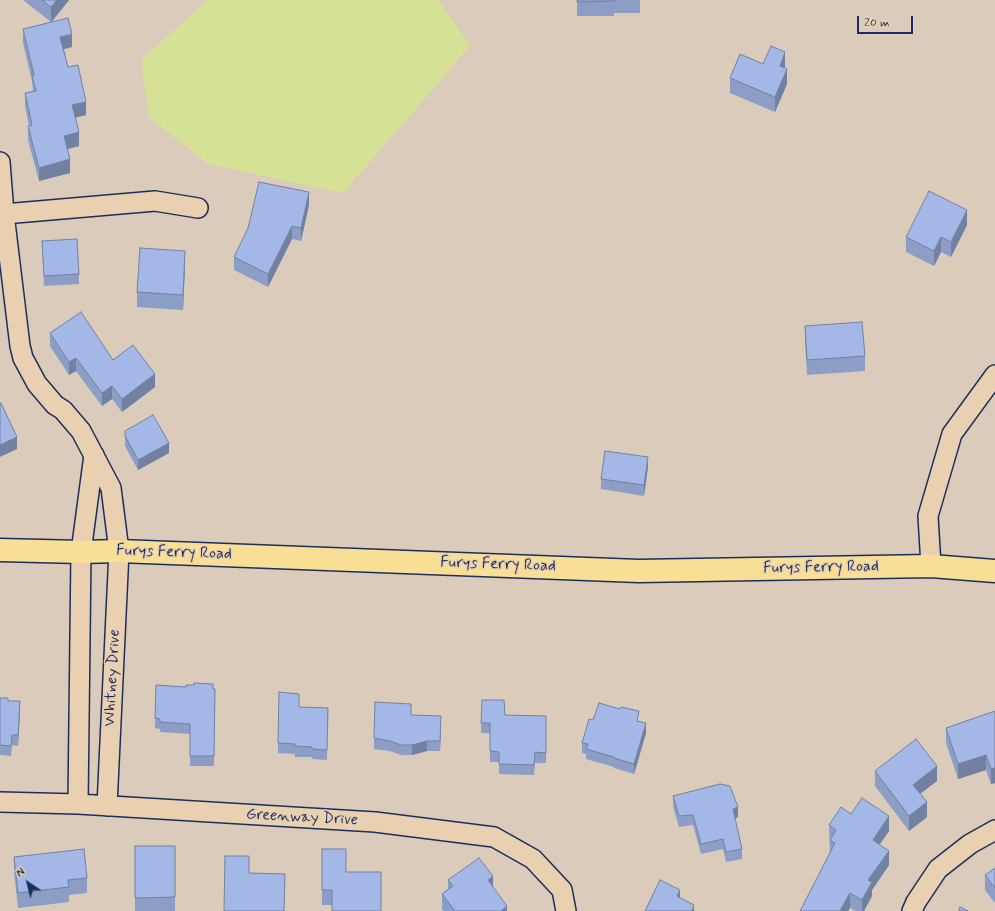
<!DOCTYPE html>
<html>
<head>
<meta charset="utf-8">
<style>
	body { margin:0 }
	#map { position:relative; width:995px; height:911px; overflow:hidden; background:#dacbbb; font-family:Mynerve,sans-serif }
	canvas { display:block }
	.north { position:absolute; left:8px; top:863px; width:40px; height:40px; -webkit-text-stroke:3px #e8d0b0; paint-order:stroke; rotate:325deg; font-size:11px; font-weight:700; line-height:16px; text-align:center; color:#1b2f5e }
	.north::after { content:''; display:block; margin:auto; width:14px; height:18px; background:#1b2f5e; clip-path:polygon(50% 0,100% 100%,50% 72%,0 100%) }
	.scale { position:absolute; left:857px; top:16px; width:56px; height:18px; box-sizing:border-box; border:2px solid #1b2f5e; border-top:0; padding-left:5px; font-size:12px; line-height:14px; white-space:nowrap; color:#1b2f5e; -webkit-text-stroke:3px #e8d0b0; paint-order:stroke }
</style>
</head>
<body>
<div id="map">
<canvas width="995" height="911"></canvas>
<div class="north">N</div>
<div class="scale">20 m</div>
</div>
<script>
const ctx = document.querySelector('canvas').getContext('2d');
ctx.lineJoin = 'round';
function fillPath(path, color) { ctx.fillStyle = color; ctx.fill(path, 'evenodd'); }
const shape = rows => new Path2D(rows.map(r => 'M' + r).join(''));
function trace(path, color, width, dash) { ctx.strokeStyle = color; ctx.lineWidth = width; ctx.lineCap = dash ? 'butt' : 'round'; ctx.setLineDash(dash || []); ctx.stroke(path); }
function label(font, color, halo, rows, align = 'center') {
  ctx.font = font + ' Mynerve,sans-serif'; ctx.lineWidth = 3; ctx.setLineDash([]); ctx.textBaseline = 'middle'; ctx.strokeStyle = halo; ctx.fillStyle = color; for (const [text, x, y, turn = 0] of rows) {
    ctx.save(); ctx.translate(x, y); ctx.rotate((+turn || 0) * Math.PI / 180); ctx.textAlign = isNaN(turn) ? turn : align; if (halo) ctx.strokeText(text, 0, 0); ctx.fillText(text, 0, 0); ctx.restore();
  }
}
fillPath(shape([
	[208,0,438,0,470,46,343,193,208,164,149,117,141,60]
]), '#d5e295');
const minor = shape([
	[0,162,4,214,20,346,23,358,37,384,55,405,63,410,81,431,111,488,119,551,107,806],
	[4,214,155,201,198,208],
	[931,566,928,516,952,434,995,375],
	[0,802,78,804,375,822,494,837,533,859,562,890,566,911],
	[78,804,81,552,94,455],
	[912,911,916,902,938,869,970,844,995,830]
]);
const major = shape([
	[0,550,81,552,119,551,639,571,931,566,995,571]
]);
trace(minor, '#1b2f5e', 22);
trace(major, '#1b2f5e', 25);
trace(minor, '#e8d0b0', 19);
trace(major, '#f9df96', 22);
fillPath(shape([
	[23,0,69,0,52,22,72,47,64,49,68,67,86,115,75,118,79,146,67,149,70,173,39,181,28,140,28,126,29,126,25,106,25,93,33,91,32,81,23,43,23,29,51,22],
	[577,0,640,0,640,13,614,13,614,16,577,16],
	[763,64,785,67,787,84,775,112,730,93,730,78],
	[309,205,301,241,292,239,268,287,234,270,234,257],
	[967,225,951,257,941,252,934,266,906,252,906,237],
	[42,241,79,274,79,284,44,286],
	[185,266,183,310,137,307,137,292],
	[805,326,865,356,865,371,807,375,805,341],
	[50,333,113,360,155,387,122,412,112,399,102,406,76,371,69,375,50,346],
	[125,431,169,453,138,470,125,446],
	[648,467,644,496,601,489,601,479],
	[156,685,215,689,214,766,190,766,190,734,160,732,160,729,155,728],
	[0,698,8,701,20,711,18,746,12,745,11,756,0,755],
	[482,700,505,715,546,716,546,763,535,763,534,775,499,774,499,762,490,762,490,733,481,733],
	[299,707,328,708,327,760,312,759,312,757,295,757,295,754,278,753,278,743],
	[995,711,995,783,991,784,986,770,958,779,946,743,946,728],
	[411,715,441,726,440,751,427,751,412,755,401,755,390,751,374,749,374,738],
	[593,720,639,721,646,733,634,774,614,768,614,767,586,759,586,754,582,753,582,743],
	[875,771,937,781,920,794,927,817,909,831,875,786],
	[673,796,738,817,735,818,742,849,742,859,726,862,723,849,701,854,693,825,679,827,673,806],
	[851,814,889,831,880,844,889,865,872,890,872,896,864,911,855,911,850,908,848,911,800,911,830,854,829,825],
	[135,846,175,846,175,911,135,911],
	[322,849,346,872,381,911,332,911,332,905,322,905],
	[14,857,87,878,87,893,69,895,69,902,18,908,14,872],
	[995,868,995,903,985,890,985,875],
	[448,880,493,887,507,911,444,911,442,909,442,894,448,889]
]), '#8c9ec6');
fillPath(shape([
	[57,0,69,0,51,22,51,7],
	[72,34,72,47,60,50,60,37],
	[785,52,785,67,780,81,780,66],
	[787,69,787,84,775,112,775,97],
	[86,102,86,115,72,118,72,105],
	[79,132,79,146,64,150,64,136],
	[70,159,70,173,39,181,39,168],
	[309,192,309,205,301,241,301,228],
	[967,210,967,225,951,257,951,242],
	[292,226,292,239,268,287,268,274],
	[941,237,941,252,934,266,934,251],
	[185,251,185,266,183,310,183,295],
	[76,358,76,371,69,375,69,362],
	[155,374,155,387,122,412,122,399],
	[112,386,112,399,102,406,102,393],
	[17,437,17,449,0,457,0,445],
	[169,443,169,453,138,470,138,460],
	[648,457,648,467,644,496,644,485],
	[20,701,20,711,18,746,18,735],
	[441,716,441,726,440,751,440,741],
	[646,723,646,733,634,774,634,764],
	[427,741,427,751,412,755,412,745],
	[986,755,986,770,958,779,958,764],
	[937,766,937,781,913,799,913,785],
	[995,768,995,783,991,784,991,769],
	[927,802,927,817,909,831,909,816],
	[738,807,738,817,733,819,733,809],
	[889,816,889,831,873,854,873,840],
	[889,851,889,865,872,890,872,896,864,911,862,911,862,900,868,880],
	[493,876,493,891,488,880],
	[680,890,680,905,677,896],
	[850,893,850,908,848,911,840,911],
	[694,905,694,911,692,911],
	[507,906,507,911,501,911]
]), '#7281a1');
const building = shape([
	[42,0,57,0,51,7,42,0],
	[577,0,614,0,614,1,577,2,577,0],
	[68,18,72,34,60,37,68,67,78,65,86,102,72,105,79,132,64,136,70,159,39,168,28,126,32,125,25,93,36,91,32,75,34,75,23,29,68,18],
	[771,46,785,52,780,66,787,69,775,97,730,78,740,54,763,64,771,46],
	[259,182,309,192,301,228,292,226,268,274,234,257,248,228,259,182],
	[929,191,967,210,951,242,941,237,934,251,906,237,929,191],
	[77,239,79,274,44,276,42,241,77,239],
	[140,248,185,251,183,295,137,292,140,248],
	[81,312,113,360,133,345,155,374,122,399,112,386,102,393,76,358,69,362,50,333,81,312],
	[862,322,865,356,807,360,805,326,862,322],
	[0,403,1,403,17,437,0,445,0,403],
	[153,415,169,443,138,460,125,436,125,431,153,415],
	[605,451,648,457,644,485,601,479,605,451],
	[194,683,213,684,213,689,215,689,214,756,190,756,190,724,160,722,160,719,155,718,156,685,186,687,186,685,194,685,194,683],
	[279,692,299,694,299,707,328,708,327,750,312,749,312,747,295,746,295,744,278,743,279,692],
	[0,698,8,698,8,701,20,701,18,735,12,735,11,746,0,745,0,698],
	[482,700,504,700,505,715,546,716,546,753,535,752,534,765,499,764,499,752,490,751,490,723,481,723,482,700],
	[375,702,411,704,411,715,441,716,440,741,427,741,412,745,401,745,390,741,374,738,375,702],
	[599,703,620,709,621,707,639,711,637,721,646,723,634,764,614,758,614,757,586,749,588,744,582,743,589,719,593,720,599,703],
	[995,711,995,768,991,769,986,755,958,764,946,728,995,711],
	[916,739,937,766,913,785,927,802,909,816,875,771,916,739],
	[720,784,730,786,738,807,733,809,742,849,726,852,723,839,701,844,693,815,679,816,673,796,720,784],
	[862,798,889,816,873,840,889,851,868,880,872,882,862,900,850,893,840,911,800,911,835,843,830,840,836,830,829,825,841,807,851,814,862,798],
	[135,846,175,846,175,897,135,898,135,846],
	[84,849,87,878,68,880,69,887,18,893,14,857,84,849],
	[322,849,346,849,346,872,381,872,381,911,332,911,332,890,322,890,322,849],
	[225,856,249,856,249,873,285,874,284,911,224,911,225,856],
	[479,858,493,876,488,880,507,906,501,911,455,911,442,894,453,886,448,880,479,858],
	[995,868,995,888,985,875,995,868],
	[660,880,680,890,677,896,694,905,692,911,645,911,660,880],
	[960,907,968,911,959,911,960,907]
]);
fillPath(building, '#a3b8e6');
trace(building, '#7281a1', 1);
label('16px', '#1b2f5e', '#e8d0b0', [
	["Furys Ferry Road",174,553,2],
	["Furys Ferry Road",498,565,2],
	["Furys Ferry Road",821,568,-1],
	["Whitney Drive",113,678,-87],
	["Greenway Drive",302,818,3]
]);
</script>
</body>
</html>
